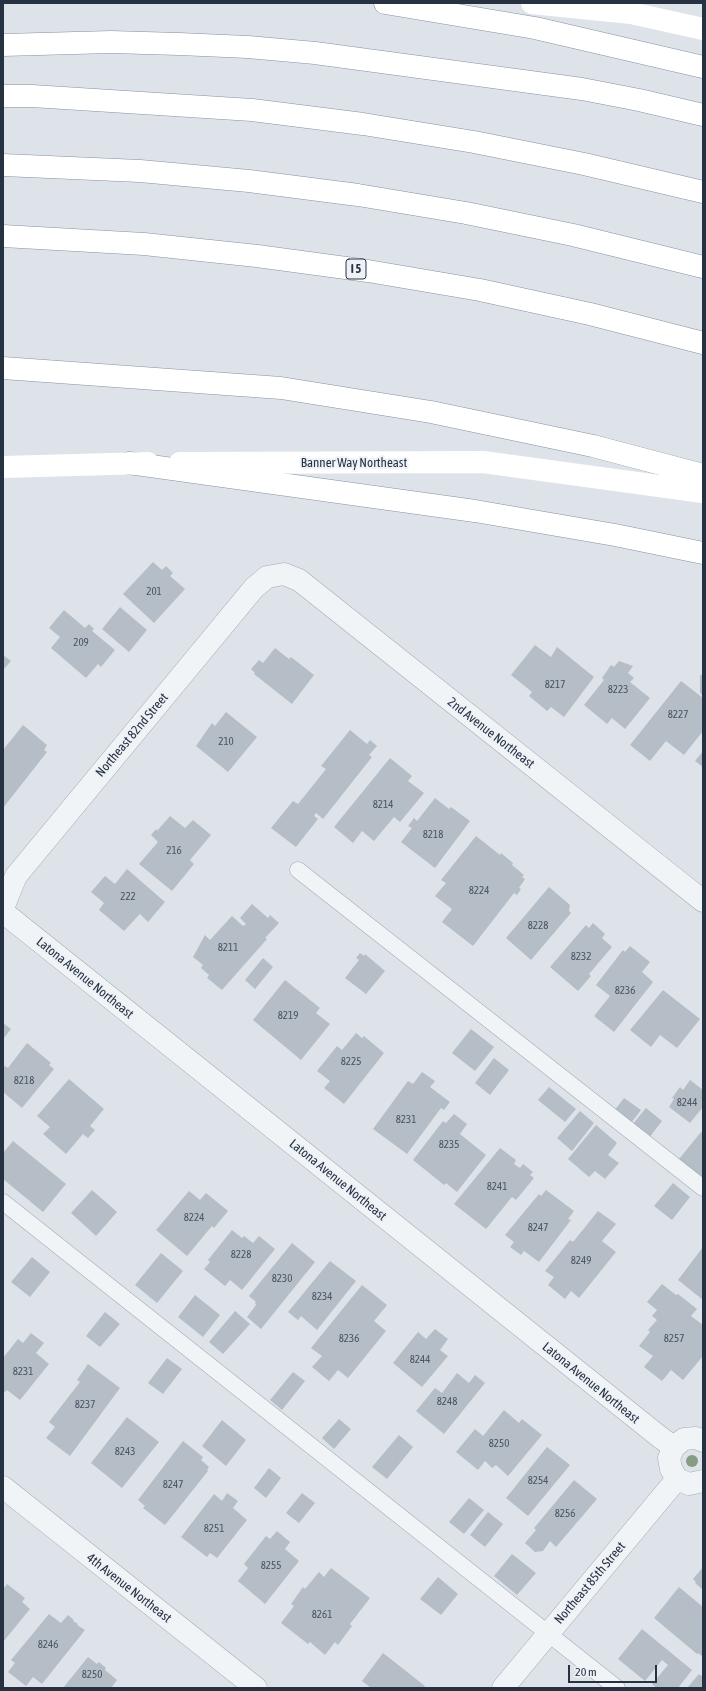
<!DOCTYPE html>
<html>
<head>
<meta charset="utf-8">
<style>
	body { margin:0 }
	#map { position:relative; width:706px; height:1691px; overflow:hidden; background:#dee3e9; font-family:"Asap Condensed",sans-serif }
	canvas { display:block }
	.frame { position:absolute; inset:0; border:4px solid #263242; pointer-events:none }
	.scale { position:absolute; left:568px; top:1665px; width:89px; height:18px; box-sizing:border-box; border:2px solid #263242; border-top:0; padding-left:5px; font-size:12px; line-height:14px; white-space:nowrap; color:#263242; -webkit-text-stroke:3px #eef2f7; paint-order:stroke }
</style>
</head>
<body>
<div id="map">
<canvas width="706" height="1691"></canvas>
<div class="frame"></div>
<div class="scale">20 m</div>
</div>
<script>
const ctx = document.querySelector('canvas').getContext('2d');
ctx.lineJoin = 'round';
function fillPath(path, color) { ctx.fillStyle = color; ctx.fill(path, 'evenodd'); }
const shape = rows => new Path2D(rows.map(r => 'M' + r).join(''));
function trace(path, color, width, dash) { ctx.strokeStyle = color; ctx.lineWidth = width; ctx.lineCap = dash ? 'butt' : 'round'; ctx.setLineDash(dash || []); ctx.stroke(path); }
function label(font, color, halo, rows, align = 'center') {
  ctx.font = font + ' "Asap Condensed",sans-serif'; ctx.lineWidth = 4; ctx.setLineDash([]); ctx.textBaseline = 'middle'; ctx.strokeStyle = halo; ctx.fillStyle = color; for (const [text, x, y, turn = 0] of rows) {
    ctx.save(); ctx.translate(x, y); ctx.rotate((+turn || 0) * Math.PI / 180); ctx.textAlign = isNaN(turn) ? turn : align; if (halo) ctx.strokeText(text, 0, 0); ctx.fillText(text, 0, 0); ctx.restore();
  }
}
fillPath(shape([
	[153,562,162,570,166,566,173,573,170,576,185,589,154,623,123,594],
	[120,607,147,630,129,652,102,629],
	[64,610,85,628,89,624,94,629,92,631,115,650,101,667,98,664,86,678,51,648,60,637,49,628],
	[535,645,551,657,557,647,594,677,564,717,551,707,547,711,529,696,532,692,511,675],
	[275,648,289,659,291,657,314,675,292,704,254,674,255,673,251,669,259,660,263,663],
	[3,655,11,661,3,670],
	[619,661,633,666,628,673,634,678,630,682,650,698,625,729,612,718,607,724,584,705,604,680,602,678,611,665,614,667],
	[700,675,703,675,703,696,700,693],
	[681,681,703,698,703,731,684,755,666,741,650,761,630,745],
	[226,712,257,737,228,772,196,746,212,723,215,726],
	[23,725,47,745,44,750,47,752,3,808,3,750],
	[350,730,367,744,370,740,377,746,369,755,372,757,323,819,316,813,314,816,318,819,296,847,271,828,293,801,298,804,326,769,321,766],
	[703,751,703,767,695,761],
	[390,758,412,776,408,781,424,793,400,822,394,817,374,841,362,831,353,843,334,827],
	[435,798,449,809,451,807,470,821,435,868,401,842,412,828,408,826,414,818,417,821],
	[170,816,185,828,193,820,211,835,190,860,194,864,172,891,139,864,158,842,151,835,156,829,157,831],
	[476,836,500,855,501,853,513,863,512,865,524,875,522,877,525,879,519,888,521,889,517,895,514,893,473,946,442,922,452,909,435,896,446,883,441,880],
	[127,869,165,902,148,922,140,914,124,931,99,910,104,903,91,892,105,876,115,884],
	[549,887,570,905,569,911,571,913,531,960,506,938],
	[252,904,268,918,270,915,279,923,265,938,267,939,222,990,207,978,209,975,201,968,203,965,193,957,205,935,210,940,232,916,243,926,246,924,240,918],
	[593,923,605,934,602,938,612,947,589,974,591,976,578,991,550,967,586,925,589,928],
	[630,946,650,962,642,972,653,982,614,1032,594,1016,610,996,596,985,623,950,625,952],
	[360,953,364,956,365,954,385,971,366,994,345,978,359,960,356,958],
	[263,958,273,967,255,989,245,980],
	[285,980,320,1008,316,1013,330,1024,301,1060,253,1020],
	[663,990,700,1019,677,1048,660,1035,651,1047,630,1030],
	[3,1023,11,1029,3,1039],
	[471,1029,494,1047,475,1071,452,1053],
	[356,1033,362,1038,364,1036,384,1053,344,1104,324,1088,330,1081,317,1071,337,1046,342,1050],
	[27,1043,51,1063,49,1065,54,1069,22,1108,3,1092,3,1069,5,1066,8,1068],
	[494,1058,509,1070,490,1095,475,1083],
	[422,1072,435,1081,430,1087,450,1102,444,1110,441,1108,407,1154,373,1129,408,1081,413,1084],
	[69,1079,104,1109,90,1126,95,1130,88,1138,83,1134,66,1154,43,1134,50,1127,37,1116],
	[690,1080,703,1090,703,1107,690,1123,669,1107,674,1099,672,1098,680,1087,683,1090],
	[549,1087,576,1109,565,1122,538,1100],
	[624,1098,641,1110,631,1123,614,1111],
	[646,1108,662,1121,649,1138,632,1125],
	[580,1111,594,1123,572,1151,557,1138],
	[454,1114,467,1124,460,1134,486,1155,457,1192,446,1183,444,1185,413,1160,443,1121,446,1123],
	[596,1125,617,1143,608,1155,619,1163,605,1179,595,1171,589,1177,568,1159],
	[701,1132,703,1134,703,1179,679,1159],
	[13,1141,66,1184,43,1212,3,1179,3,1153],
	[500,1148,516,1160,514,1164,520,1168,523,1164,533,1172,530,1175,534,1178,516,1200,512,1197,486,1229,454,1204],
	[673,1183,690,1197,672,1220,654,1206],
	[92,1190,117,1212,96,1236,71,1213],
	[546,1190,574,1211,568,1219,571,1220,539,1262,524,1251,521,1255,510,1247,514,1242,505,1235,539,1194,541,1196],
	[189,1191,200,1200,206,1193,228,1211,214,1228,212,1226,187,1256,156,1230],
	[598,1211,616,1224,602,1241,616,1252,579,1298,571,1291,565,1299,548,1285,554,1277,545,1271,570,1240,573,1242],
	[232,1230,242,1238,244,1236,253,1243,259,1236,275,1249,242,1290,230,1280,225,1286,204,1269,210,1262,208,1260],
	[292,1243,315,1262,261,1329,247,1317,256,1305,255,1303,256,1302,249,1296],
	[703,1247,703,1300,678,1280],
	[161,1253,183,1271,157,1303,135,1285],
	[32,1257,50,1272,30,1297,11,1282],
	[330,1261,356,1281,317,1330,301,1316,298,1320,288,1312],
	[662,1284,676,1295,678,1294,697,1309,691,1316,703,1325,703,1356,683,1380,671,1370,662,1381,644,1367,653,1356,639,1346,650,1332,648,1330,657,1320,652,1316,657,1310,647,1302],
	[362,1285,387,1305,374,1321,386,1331,348,1378,338,1370,329,1381,312,1367,322,1356,311,1348],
	[195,1295,220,1315,203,1337,178,1317],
	[235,1311,250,1324,223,1354,209,1342],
	[105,1312,120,1324,100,1347,86,1336],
	[435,1329,448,1339,440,1350,448,1356,422,1387,393,1363,418,1332,426,1339],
	[31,1333,44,1343,36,1353,49,1364,20,1400,7,1390,5,1392,3,1391,3,1358,18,1339,23,1343],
	[167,1358,182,1369,163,1394,148,1383],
	[88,1364,120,1388,70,1456,46,1438,55,1427,49,1422,80,1382,77,1380],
	[293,1372,305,1381,282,1410,270,1400],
	[457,1373,469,1383,475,1375,485,1383,444,1434,416,1411,435,1388,442,1393],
	[504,1410,519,1423,522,1419,542,1435,508,1476,496,1465,492,1468,485,1461,478,1470,456,1452,475,1429,483,1436],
	[127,1417,159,1442,122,1488,91,1463],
	[339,1419,351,1429,334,1449,322,1438],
	[222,1420,246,1440,226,1466,202,1446],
	[399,1435,413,1447,387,1479,372,1467],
	[183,1441,203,1457,201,1460,209,1467,207,1470,208,1471,165,1525,143,1508,145,1506,138,1500],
	[547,1447,570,1465,528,1516,506,1498],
	[269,1468,281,1478,266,1498,254,1488],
	[574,1480,597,1499,556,1547,550,1541,543,1551,535,1552,525,1543,536,1530,534,1528],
	[227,1493,238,1501,233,1508,247,1520,217,1558,210,1553,207,1557,181,1537,214,1494,222,1501],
	[302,1493,315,1503,299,1523,286,1513],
	[469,1498,484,1510,464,1534,449,1522],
	[488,1512,503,1524,485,1547,470,1535],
	[277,1531,290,1542,285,1549,299,1561,265,1604,238,1581,248,1568,244,1564,266,1536,270,1539],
	[512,1554,536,1573,517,1595,494,1576],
	[703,1567,703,1590,695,1583,696,1582,693,1579],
	[331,1568,370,1598,350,1624,352,1626,338,1645,335,1642,325,1655,310,1642,308,1644,281,1623,294,1606,291,1604,303,1587,305,1589,319,1572,324,1577],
	[438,1577,458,1594,441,1615,420,1599],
	[7,1584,25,1598,22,1602,30,1609,3,1642,3,1589],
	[679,1587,703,1607,703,1654,702,1656,698,1653,697,1654,654,1618],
	[49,1614,61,1623,68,1615,74,1620,73,1621,78,1624,77,1625,85,1630,42,1684,33,1677,26,1686,8,1672,15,1663,11,1660],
	[642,1629,692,1670,678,1688,657,1688,652,1684,668,1665,662,1660,645,1681,618,1659],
	[383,1653,425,1686,423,1688,371,1688,362,1681],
	[88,1657,97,1664,99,1662,106,1668,105,1670,117,1680,111,1688,63,1688],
	[699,1674,703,1677,703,1688,687,1688]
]), '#b5bdc7');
const lane = shape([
	[298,870,703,1188],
	[3,1202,617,1688]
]);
const street = shape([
	[3,908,16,876,254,588,267,577,284,574,299,580,703,901],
	[3,912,661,1438,674,1447],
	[703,1441,696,1438,684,1439,674,1447,669,1458,671,1469,677,1479,689,1484,703,1481],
	[3,1487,256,1688],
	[503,1688,677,1479]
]);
const highway = shape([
	[385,3,535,28,703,67],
	[3,45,111,42,179,44,248,47,315,53,582,89,639,100,703,115],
	[3,96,32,96,252,110,363,124,474,142,584,164,703,192],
	[3,165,140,171,249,181,358,195,466,213,573,235,703,267],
	[3,236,144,244,257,256,368,271,480,290,590,314,703,343],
	[3,368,281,388,431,412,593,446,703,475],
	[129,463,475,511,615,535,703,553]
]);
trace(lane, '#a3aab4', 17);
trace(street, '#a3aab4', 23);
trace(highway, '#8492a1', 23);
trace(lane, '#f1f4f7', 16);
trace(street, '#f1f4f7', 22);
trace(shape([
	[532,3,631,13,703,29],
	[180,463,483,462,703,492],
	[3,467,148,463]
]), '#fff', 22);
trace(highway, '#fff', 22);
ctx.fillStyle = '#869a84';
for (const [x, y] of [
	[692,1461]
]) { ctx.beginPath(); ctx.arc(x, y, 6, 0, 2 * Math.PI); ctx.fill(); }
label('11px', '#4a5563', null, [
	["201",154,592],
	["209",81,643],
	["8217",555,685],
	["8223",618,690],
	["8227",678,715],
	["210",226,742],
	["8214",383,805],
	["8218",433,835],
	["216",174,851],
	["8224",479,891],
	["222",128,897],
	["8228",538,926],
	["8211",228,948],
	["8232",581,957],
	["8236",625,991],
	["8219",288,1016],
	["8225",351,1062],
	["8218",24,1081],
	["8244",687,1103],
	["8231",406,1120],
	["8235",449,1145],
	["8241",497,1187],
	["8224",194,1218],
	["8247",538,1228],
	["8228",241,1255],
	["8249",581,1261],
	["8230",282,1279],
	["8234",322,1297],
	["8236",349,1339],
	["8257",674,1339],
	["8244",420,1360],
	["8231",23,1372],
	["8248",447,1402],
	["8237",85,1405],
	["8250",499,1444],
	["8243",125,1452],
	["8254",538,1481],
	["8247",173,1485],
	["8256",565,1514],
	["8251",214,1529],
	["8255",271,1566],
	["8261",322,1615],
	["8246",48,1645],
	["8250",92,1675]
]);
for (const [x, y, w] of [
	[356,269,20]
]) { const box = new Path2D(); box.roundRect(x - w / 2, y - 10, w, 20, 3); ctx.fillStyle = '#eef2f7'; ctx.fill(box); trace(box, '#263242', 1); }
label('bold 12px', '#263242', null, [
	["I 5",356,269]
]);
label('13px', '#263242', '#eef2f7', [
	["Banner Way Northeast",354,463],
	["2nd Avenue Northeast",491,733,38],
	["Northeast 82nd Street",132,735,-50],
	["Latona Avenue Northeast",85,978,39],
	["Latona Avenue Northeast",338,1180,39],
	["Latona Avenue Northeast",591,1383,39],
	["Northeast 85th Street",590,1583,-50],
	["4th Avenue Northeast",129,1588,38]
]);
</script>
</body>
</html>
